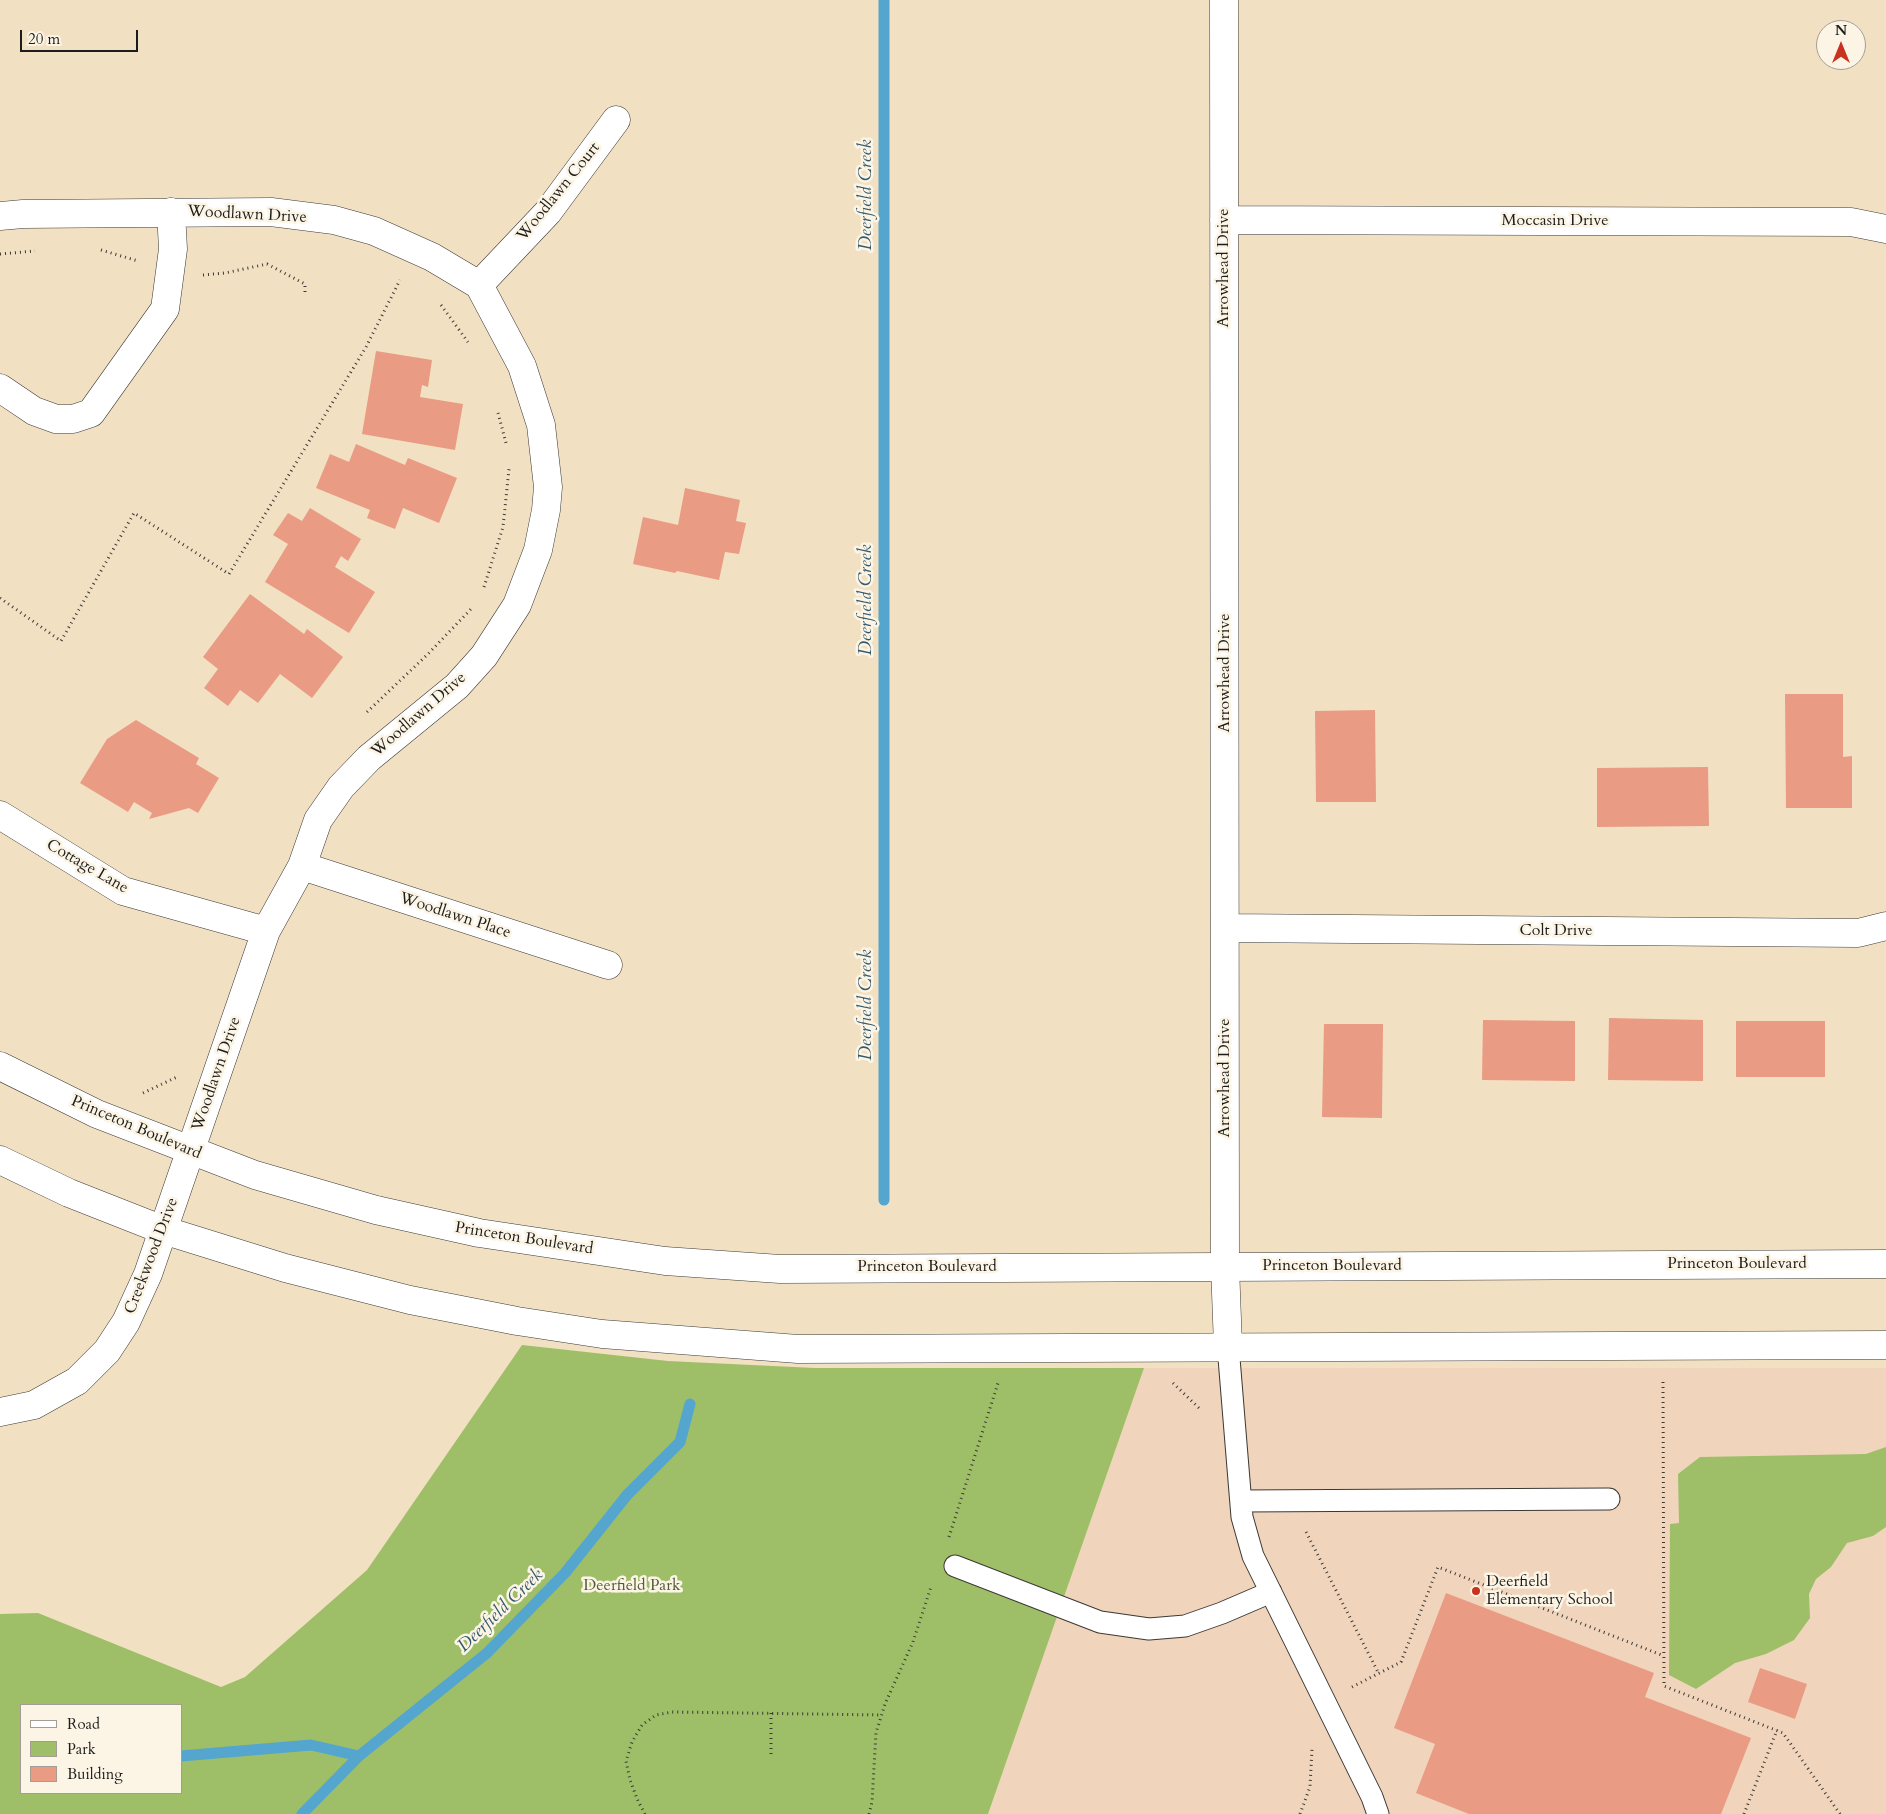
<!DOCTYPE html>
<html>
<head>
<meta charset="utf-8">
<style>
	body { margin:0 }
	#map { position:relative; width:1886px; height:1814px; overflow:hidden; background:#f2e0c2; font-family:Cardo,serif }
	canvas { display:block }
	.legend { position:absolute; left:20px; top:1704px; width:162px; height:90px; box-sizing:border-box; background:#fcf5e5; border:1px solid #a29e95; margin:0; padding:6px 9px; list-style:none; font-size:15px; color:#1c1c1c }
	.legend li { display:flex; align-items:center; gap:10px; height:25px }
	.legend b { width:25px; border:1px solid #a29e95 }
	.north { position:absolute; left:1816px; top:20px; width:50px; height:50px; box-sizing:border-box; background:#fcf5e5; border:1px solid #a29e95; border-radius:50%; rotate:0deg; font-size:14px; font-weight:700; line-height:20px; text-align:center; color:#1c1c1c }
	.north::after { content:''; display:block; margin:auto; width:18px; height:22px; background:#c8321e; clip-path:polygon(50% 0,100% 100%,50% 72%,0 100%) }
	.scale { position:absolute; left:20px; top:30px; width:118px; height:22px; box-sizing:border-box; border:2px solid #1c1c1c; border-top:0; padding-left:6px; font-size:15px; line-height:18px; white-space:nowrap; color:#1c1c1c; -webkit-text-stroke:4px #fcf5e5; paint-order:stroke }
</style>
</head>
<body>
<div id="map">
<canvas width="1886" height="1814"></canvas>
<ul class="legend">
<li><b style="height:6px;background:#fff"></b>Road</li>
<li><b style="height:14px;background:#9ebf68"></b>Park</li>
<li><b style="height:14px;background:#e99b83"></b>Building</li>
</ul>
<div class="north">N</div>
<div class="scale">20 m</div>
</div>
<script>
const ctx = document.querySelector('canvas').getContext('2d');
ctx.lineJoin = 'round';
function fillPath(path, color) { ctx.fillStyle = color; ctx.fill(path, 'evenodd'); }
const shape = rows => new Path2D(rows.map(r => 'M' + r).join(''));
function trace(path, color, width, dash) { ctx.strokeStyle = color; ctx.lineWidth = width; ctx.lineCap = dash ? 'butt' : 'round'; ctx.setLineDash(dash || []); ctx.stroke(path); }
function label(font, color, halo, rows, align = 'center') {
  ctx.font = font + ' Cardo,serif'; ctx.lineWidth = 5; ctx.setLineDash([]); ctx.textBaseline = 'middle'; ctx.strokeStyle = halo; ctx.fillStyle = color; for (const [text, x, y, turn = 0] of rows) {
    ctx.save(); ctx.translate(x, y); ctx.rotate((+turn || 0) * Math.PI / 180); ctx.textAlign = isNaN(turn) ? turn : align; if (halo) ctx.strokeText(text, 0, 0); ctx.fillText(text, 0, 0); ctx.restore();
  }
}
fillPath(shape([
	[1144,1368,1886,1368,1886,1814,988,1814]
]), '#f0d5bc');
fillPath(shape([
	[522,1345,668,1361,815,1368,1144,1368,988,1814,0,1814,0,1614,38,1613,221,1687,245,1677,367,1570],
	[21,1705,181,1705,181,1793,21,1793],
	[1886,1447,1886,1527,1873,1536,1847,1543,1831,1567,1816,1579,1809,1594,1810,1618,1794,1640,1766,1654,1735,1663,1696,1689,1669,1675,1670,1524,1679,1523,1678,1474,1700,1457,1866,1454]
]), '#9ebf68');
trace(shape([
	[884,1200,884,0],
	[181,1756,311,1745,359,1756],
	[302,1814,359,1756,487,1653,565,1573,627,1495,680,1442,690,1404]
]), '#54a6cf', 11);
fillPath(shape([
	[376,351,432,360,428,387,422,385,420,397,463,404,455,450,362,434],
	[356,444,405,465,408,458,457,478,439,523,403,508,395,529,367,518,370,510,316,488,330,454,349,462],
	[685,488,740,500,736,521,746,523,739,554,725,552,719,580,677,571,675,573,633,564,643,517,678,525],
	[310,508,361,539,348,561,341,556,335,567,375,592,349,633,265,582,288,544,273,535,288,513,302,521],
	[250,594,304,634,307,629,343,657,312,698,280,674,258,703,240,690,228,706,204,688,218,669,203,657],
	[1785,694,1843,694,1843,757,1852,756,1852,808,1786,808],
	[1375,710,1376,802,1316,802,1315,711],
	[136,720,199,758,196,764,219,778,198,813,189,808,149,819,152,813,134,802,128,812,80,783,107,739],
	[1708,767,1709,826,1597,827,1597,768],
	[1609,1018,1703,1020,1703,1081,1608,1080],
	[1483,1020,1575,1021,1575,1081,1482,1080],
	[1736,1021,1825,1021,1825,1077,1736,1077],
	[1324,1024,1383,1024,1382,1118,1322,1117],
	[1446,1593,1654,1673,1645,1697,1751,1738,1721,1814,1469,1814,1416,1793,1435,1744,1394,1728],
	[1760,1668,1807,1684,1795,1719,1748,1702]
]), '#e99b83');
const service = shape([
	[1228,1346,1242,1517,1253,1556,1372,1797,1378,1814],
	[1241,1501,1609,1499],
	[955,1566,1100,1622,1149,1629,1185,1626,1222,1613,1271,1592]
]);
const minor = shape([
	[1224,0,1225,1266,1228,1346],
	[0,216,23,214,271,212,334,220,374,231,432,257,479,285,522,366,541,425,548,487,546,510,538,550,517,605,484,656,457,686,369,758,341,787,318,820,302,866,266,931,148,1274,126,1322,107,1351,77,1381,34,1405,0,1412],
	[1224,220,1851,222,1886,229],
	[479,285,548,212,616,120],
	[0,388,34,411,56,419,73,419,91,413,165,309,173,249,171,212],
	[0,815,123,891,266,931],
	[302,866,608,965],
	[1225,928,1858,933,1886,926]
]);
const tertiary = shape([
	[0,1066,97,1114,255,1175,376,1210,479,1233,665,1261,780,1269,1886,1264],
	[0,1160,69,1193,163,1230,285,1268,410,1300,517,1321,602,1334,798,1349,1886,1345]
]);
trace(service, '#3c3935', 23);
trace(minor, '#3c3935', 29);
trace(tertiary, '#3c3935', 29);
trace(shape([
	[101,250,138,261],
	[0,254,35,251],
	[203,275,225,273,267,264,305,284,305,296],
	[441,305,468,342],
	[498,413,506,443],
	[484,587,503,527,509,469],
	[0,598,61,641,134,513,229,574,366,347,400,280],
	[367,712,428,654,471,609],
	[143,1093,179,1076],
	[1663,1382,1664,1686,1783,1733,1840,1814],
	[1173,1383,1201,1410],
	[1306,1532,1379,1674],
	[949,1537,998,1383],
	[1352,1687,1401,1662,1438,1567,1664,1656],
	[771,1713,771,1757],
	[645,1814,638,1801,630,1780,626,1761,632,1742,642,1725,656,1715,672,1712,882,1715],
	[869,1814,872,1802,876,1733,885,1704,913,1642,931,1587],
	[1300,1814,1310,1787,1312,1749],
	[1744,1814,1777,1730]
]), '#3c3935', 3, [1, 4]);
trace(service, '#fff', 21);
trace(minor, '#fff', 28);
trace(tertiary, '#fff', 28);
for (const [x, y, r, color] of [
	[1476,1591,5,"#c8321e"]
]) { const dot = new Path2D(); dot.arc(x, y, r, 0, 2 * Math.PI); ctx.fillStyle = color; ctx.fill(dot); trace(dot, '#fcf5e5', 2); }
label('16px', '#1c1c1c', '#fcf5e5', [
	["Woodlawn Court",559,192,-51],
	["Woodlawn Drive",247,215,3],
	["Moccasin Drive",1555,221],
	["Arrowhead Drive",1224,268,-90],
	["Arrowhead Drive",1225,673,-90],
	["Woodlawn Drive",419,715,-41],
	["Cottage Lane",87,867,30],
	["Woodlawn Place",455,916,18],
	["Colt Drive",1556,931],
	["Woodlawn Drive",217,1074,-71],
	["Arrowhead Drive",1225,1078,-90],
	["Princeton Boulevard",136,1128,23],
	["Princeton Boulevard",524,1239,9],
	["Creekwood Drive",152,1256,-69],
	["Princeton Boulevard",1737,1264],
	["Princeton Boulevard",1332,1266],
	["Princeton Boulevard",927,1267]
]);
label('16px', '#1c1c1c', '#fcf5e5', [
	["Deerfield",1486,1582],
	["Elementary School",1486,1600]
], 'left');
label('16px', '#505d3a', '#fcf5e5', [
	["Deerfield Park",632,1586]
]);
label('italic 18px', '#355a6d', '#fcf5e5', [
	["Deerfield Creek",867,195,-90],
	["Deerfield Creek",867,600,-90],
	["Deerfield Creek",867,1005,-90],
	["Deerfield Creek",501,1611,-44]
]);
</script>
</body>
</html>
